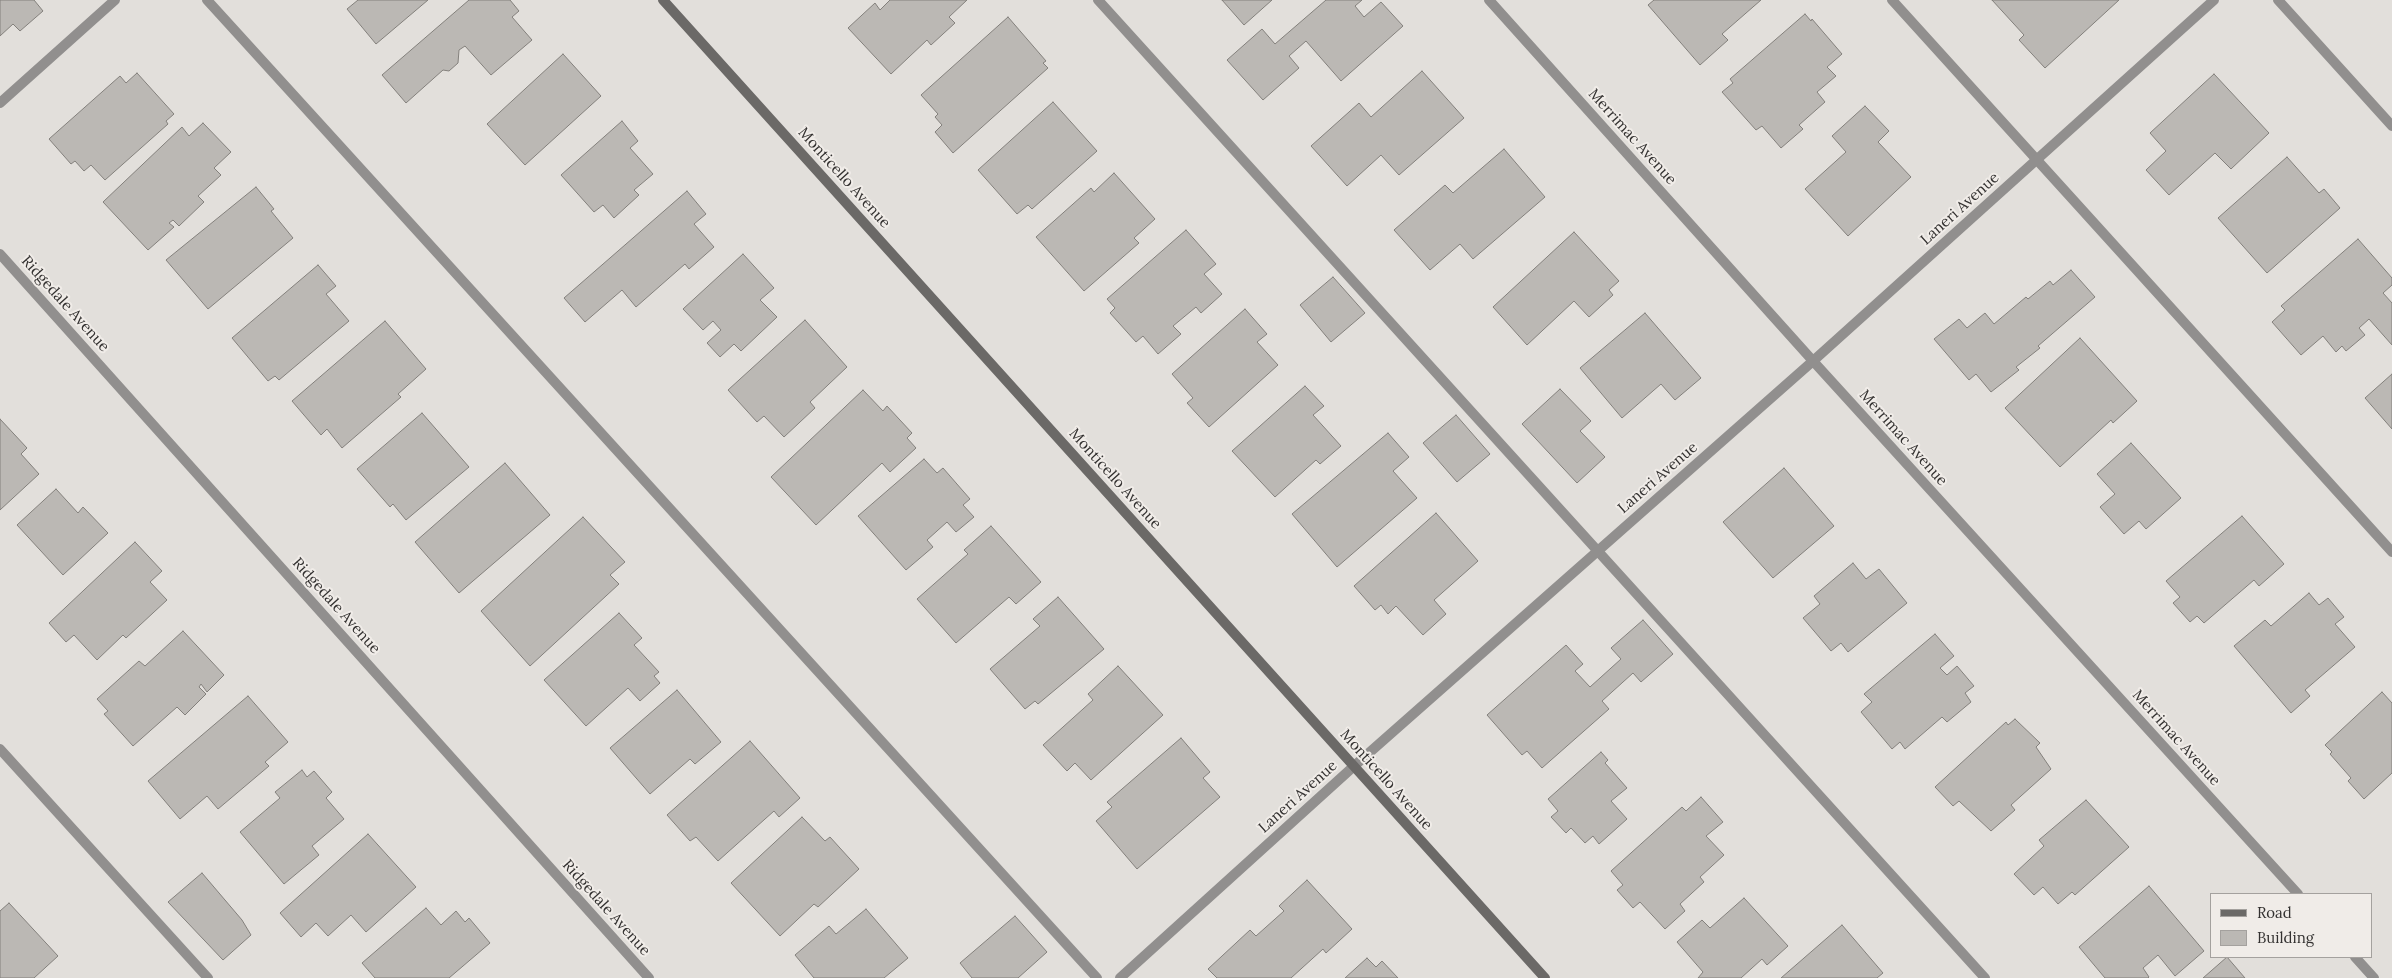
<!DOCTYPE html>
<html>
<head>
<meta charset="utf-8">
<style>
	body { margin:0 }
	#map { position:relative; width:2392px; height:978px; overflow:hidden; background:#e2dfdb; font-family:Lora,serif }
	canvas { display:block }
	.legend { position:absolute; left:2210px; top:893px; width:162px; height:65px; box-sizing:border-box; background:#f0ece8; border:1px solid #a4a19e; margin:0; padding:6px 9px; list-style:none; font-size:15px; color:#333130 }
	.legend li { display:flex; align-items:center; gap:10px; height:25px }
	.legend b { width:25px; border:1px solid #a4a19e }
</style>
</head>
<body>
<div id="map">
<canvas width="2392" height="978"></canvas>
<ul class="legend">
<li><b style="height:6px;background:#6b6967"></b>Road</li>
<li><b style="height:14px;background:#bbb8b4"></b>Building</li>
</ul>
</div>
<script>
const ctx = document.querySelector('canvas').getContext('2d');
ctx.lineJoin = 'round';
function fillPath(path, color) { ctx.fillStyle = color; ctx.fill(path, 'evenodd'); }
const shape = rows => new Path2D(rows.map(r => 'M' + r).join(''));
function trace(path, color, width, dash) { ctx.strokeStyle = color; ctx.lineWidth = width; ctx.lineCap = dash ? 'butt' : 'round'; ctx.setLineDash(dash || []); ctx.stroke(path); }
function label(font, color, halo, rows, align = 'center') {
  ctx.font = font + ' Lora,serif'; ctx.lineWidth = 4; ctx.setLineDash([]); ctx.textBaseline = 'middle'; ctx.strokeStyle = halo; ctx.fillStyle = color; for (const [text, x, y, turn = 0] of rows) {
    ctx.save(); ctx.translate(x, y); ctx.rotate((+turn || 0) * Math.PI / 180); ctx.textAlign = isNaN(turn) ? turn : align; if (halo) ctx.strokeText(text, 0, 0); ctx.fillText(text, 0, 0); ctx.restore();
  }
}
const building = shape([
	[0,0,34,0,43,11,20,31,13,24,0,36,0,0],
	[358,0,428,0,376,44,347,9,358,0],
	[469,0,510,0,519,11,512,17,532,40,491,75,465,46,459,50,458,63,449,71,443,70,406,103,382,75,469,0],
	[890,0,967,0,949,17,955,23,931,45,927,40,891,74,848,28,875,3,880,10,890,0],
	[1222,0,1272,0,1244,25,1222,0],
	[1326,0,1362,0,1355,6,1364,17,1381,2,1403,26,1341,81,1306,41,1289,56,1299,68,1263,100,1227,60,1262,29,1275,44,1326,0],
	[1654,0,1761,0,1722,34,1728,40,1700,65,1648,5,1654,0],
	[1992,0,2119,0,2045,68,2019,40,2024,35,1992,0],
	[1805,14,1811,21,1812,19,1842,54,1827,67,1836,76,1817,92,1825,102,1799,125,1803,129,1781,148,1762,126,1756,130,1722,92,1733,83,1730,79,1805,14],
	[1008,17,1046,61,1043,63,1048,68,953,153,935,132,942,125,935,117,938,114,921,95,1008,17],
	[563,54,601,96,525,165,487,124,563,54],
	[1422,71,1464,118,1399,175,1381,155,1347,186,1311,146,1359,103,1371,117,1422,71],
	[137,73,174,114,166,121,168,124,105,180,91,165,84,171,75,161,71,164,49,139,120,76,126,83,137,73],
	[2214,74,2269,133,2231,169,2215,153,2169,195,2146,170,2166,151,2150,133,2214,74],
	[1053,102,1097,151,1032,209,1028,205,1017,214,978,170,1053,102],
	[1865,106,1889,131,1878,142,1911,177,1848,236,1805,189,1846,152,1832,136,1865,106],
	[622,121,638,141,630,148,653,174,634,190,639,195,614,218,603,205,594,212,561,175,622,121],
	[203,123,231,152,214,168,221,175,198,196,204,202,179,226,173,220,169,223,174,227,148,250,103,202,182,127,189,136,203,123],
	[1504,149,1545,197,1473,259,1460,244,1430,270,1394,230,1445,185,1453,193,1504,149],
	[2287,157,2319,193,2324,189,2340,208,2267,273,2218,218,2287,157],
	[1114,173,1155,219,1134,238,1139,243,1084,291,1036,237,1091,188,1094,192,1114,173],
	[256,187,274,209,271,211,293,238,208,309,166,260,256,187],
	[687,191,706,214,694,224,714,247,689,269,685,264,636,307,622,290,585,322,564,298,687,191],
	[1186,230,1216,264,1204,274,1222,294,1201,313,1196,307,1173,326,1181,334,1158,354,1143,336,1136,342,1110,313,1115,308,1107,299,1186,230],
	[1574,232,1619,281,1609,290,1613,295,1589,317,1574,301,1527,345,1493,307,1574,232],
	[2358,239,2392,278,2392,285,2383,293,2392,303,2392,345,2369,319,2359,328,2365,335,2346,351,2342,346,2336,352,2323,336,2301,355,2272,322,2285,310,2281,306,2358,239],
	[743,254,774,288,760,300,777,317,741,351,734,344,720,357,707,343,721,330,713,321,703,330,683,309,743,254],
	[318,265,336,286,326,294,349,321,279,380,275,376,268,381,232,338,318,265],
	[2071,270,2095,297,2038,346,2040,348,2016,367,2019,370,1991,392,1976,374,1969,380,1934,339,1959,319,1967,328,1985,313,1994,324,2026,297,2028,299,2050,281,2053,285,2071,270],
	[1333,277,1365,313,1331,342,1300,305,1333,277],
	[1245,309,1267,334,1257,342,1278,365,1209,427,1187,403,1193,398,1172,374,1245,309],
	[1645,313,1701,378,1675,400,1661,384,1622,418,1580,368,1645,313],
	[805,320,847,367,810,402,815,408,784,437,764,416,757,422,728,390,805,320],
	[385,321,426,369,398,394,401,397,342,448,327,429,321,435,292,401,385,321],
	[2080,338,2137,401,2113,423,2111,420,2060,467,2005,408,2080,338],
	[2392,374,2392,429,2365,398,2392,374],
	[1305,386,1324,406,1313,415,1341,446,1320,464,1316,460,1275,497,1232,451,1305,386],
	[1560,389,1591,421,1580,431,1605,457,1577,483,1522,424,1560,389],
	[863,390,883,411,887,406,912,433,907,438,916,448,890,472,882,463,816,525,771,477,863,390],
	[422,413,469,467,406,520,393,504,390,507,357,469,422,413],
	[1456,415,1490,454,1457,482,1423,443,1456,415],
	[0,419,27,448,21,454,39,474,0,510,0,419],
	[1388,433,1409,457,1393,471,1417,498,1337,567,1292,514,1388,433],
	[2131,443,2181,498,2146,529,2139,521,2124,534,2100,507,2115,494,2097,474,2131,443],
	[924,459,937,473,943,468,970,499,963,505,974,517,956,532,947,522,927,540,933,547,906,570,858,516,924,459],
	[505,463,550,515,459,593,415,542,505,463],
	[1784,468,1834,526,1773,578,1723,522,1784,468],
	[56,489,78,513,83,507,108,533,63,575,17,525,56,489],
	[1436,513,1478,561,1434,600,1446,614,1423,635,1396,606,1388,614,1381,605,1375,610,1354,586,1436,513],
	[2242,516,2284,564,2259,586,2254,580,2204,623,2197,616,2190,622,2173,603,2180,597,2166,581,2242,516],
	[583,517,625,562,610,575,619,584,530,666,481,611,583,517],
	[991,526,1041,582,1016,604,1009,597,956,643,917,599,968,554,964,550,991,526],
	[135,542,162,571,150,582,167,600,126,638,123,635,97,660,74,635,66,642,49,623,135,542],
	[1853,563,1866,579,1879,569,1907,603,1848,652,1841,643,1831,651,1803,618,1820,604,1814,596,1853,563],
	[2309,593,2319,605,2328,598,2344,617,2335,624,2355,647,2305,690,2310,696,2291,713,2234,646,2265,620,2271,626,2309,593],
	[1058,597,1104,649,1038,704,1035,701,1025,709,990,669,1040,626,1033,619,1058,597],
	[619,613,642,638,634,645,659,672,654,676,660,683,640,701,628,688,586,726,544,680,619,613],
	[1643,620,1673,654,1641,682,1633,673,1602,701,1609,709,1542,768,1527,751,1522,755,1487,715,1566,645,1583,664,1575,671,1590,687,1621,659,1611,648,1643,620],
	[183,631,224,675,207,692,201,684,199,687,206,694,185,715,177,707,133,746,104,714,108,711,97,699,139,661,145,666,183,631],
	[1935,634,1954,656,1940,668,1947,675,1957,666,1974,686,1965,693,1971,702,1947,722,1942,717,1905,749,1900,742,1892,749,1861,712,1872,702,1864,694,1935,634],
	[1118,666,1163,715,1091,780,1075,763,1067,771,1043,745,1093,700,1088,694,1118,666],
	[677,690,721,742,695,764,690,759,650,794,610,748,677,690],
	[2382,692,2392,703,2392,773,2364,799,2348,781,2351,778,2330,754,2332,752,2325,745,2382,692],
	[248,696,288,742,265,762,269,766,218,809,207,796,180,819,148,781,248,696],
	[2015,719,2040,743,2036,747,2051,769,2011,805,2015,810,1991,831,1959,801,1953,806,1935,787,2006,722,2008,725,2015,719],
	[1181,738,1210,772,1203,778,1220,797,1137,869,1096,821,1112,807,1107,802,1181,738],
	[750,741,800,798,779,817,774,811,718,861,696,837,690,841,667,815,750,741],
	[1601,752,1608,760,1605,763,1627,788,1611,801,1627,819,1599,844,1593,836,1585,843,1571,828,1566,833,1551,817,1558,811,1548,799,1601,752],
	[302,770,307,777,314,771,332,792,326,798,344,819,312,846,319,855,284,884,240,832,280,798,275,792,302,770],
	[1701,797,1723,822,1706,836,1724,855,1700,877,1704,882,1680,904,1685,911,1665,929,1640,902,1633,908,1617,890,1623,885,1611,871,1682,807,1686,811,1701,797],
	[2086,800,2129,847,2075,895,2072,892,2058,904,2043,887,2034,895,2014,874,2044,846,2039,840,2086,800],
	[802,817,825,841,830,837,859,869,818,907,814,904,780,936,731,883,802,817],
	[368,834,416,887,366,932,351,915,328,936,316,923,301,937,280,913,368,834],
	[202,873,242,920,251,935,223,960,168,902,202,873],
	[1307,880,1352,929,1326,953,1323,949,1291,978,1217,978,1208,969,1250,930,1256,936,1284,911,1279,906,1307,880],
	[2149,886,2204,951,2175,976,2158,955,2143,968,2149,977,2148,978,2105,978,2079,947,2149,886],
	[1744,898,1788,946,1767,965,1762,959,1741,978,1698,978,1703,972,1677,942,1702,920,1710,928,1744,898],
	[9,903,58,956,34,978,0,978,0,911,9,903],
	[426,908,441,925,456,911,465,922,469,918,490,943,449,978,375,978,362,963,426,908],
	[866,909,908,958,884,978,814,978,795,955,829,926,836,934,866,909],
	[1015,916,1047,952,1018,978,972,978,960,963,1015,916],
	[1842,925,1883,973,1877,978,1781,978,1842,925],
	[2227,957,2245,978,2203,978,2227,957],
	[1367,958,1376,967,1382,961,1398,978,1345,978,1367,958]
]);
fillPath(building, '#bbb8b4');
trace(building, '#83807c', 1);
trace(shape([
	[207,0,1097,978],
	[1098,0,1985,978],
	[1892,0,2392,552],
	[0,749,208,978]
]), '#918f8e', 10);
trace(shape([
	[1489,0,1813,361,2298,894],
	[2278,0,2392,126],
	[0,103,115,0],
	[0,254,649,978],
	[2355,957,2374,978],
	[1120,978,1353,767,1813,361,2214,0]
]), '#918f8e', 10);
trace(shape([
	[663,0,1545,978]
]), '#6b6967', 10);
label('15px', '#333130', '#f0ece8', [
	["Merrimac Avenue",1632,137,48],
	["Monticello Avenue",844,178,48],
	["Laneri Avenue",1960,209,-42],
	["Ridgedale Avenue",65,304,48],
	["Merrimac Avenue",1903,438,48],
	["Laneri Avenue",1658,478,-41],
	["Monticello Avenue",1115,479,48],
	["Ridgedale Avenue",336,606,48],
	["Merrimac Avenue",2176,738,48],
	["Monticello Avenue",1386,780,48],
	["Laneri Avenue",1298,797,-42],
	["Ridgedale Avenue",606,908,48]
]);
</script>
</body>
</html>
